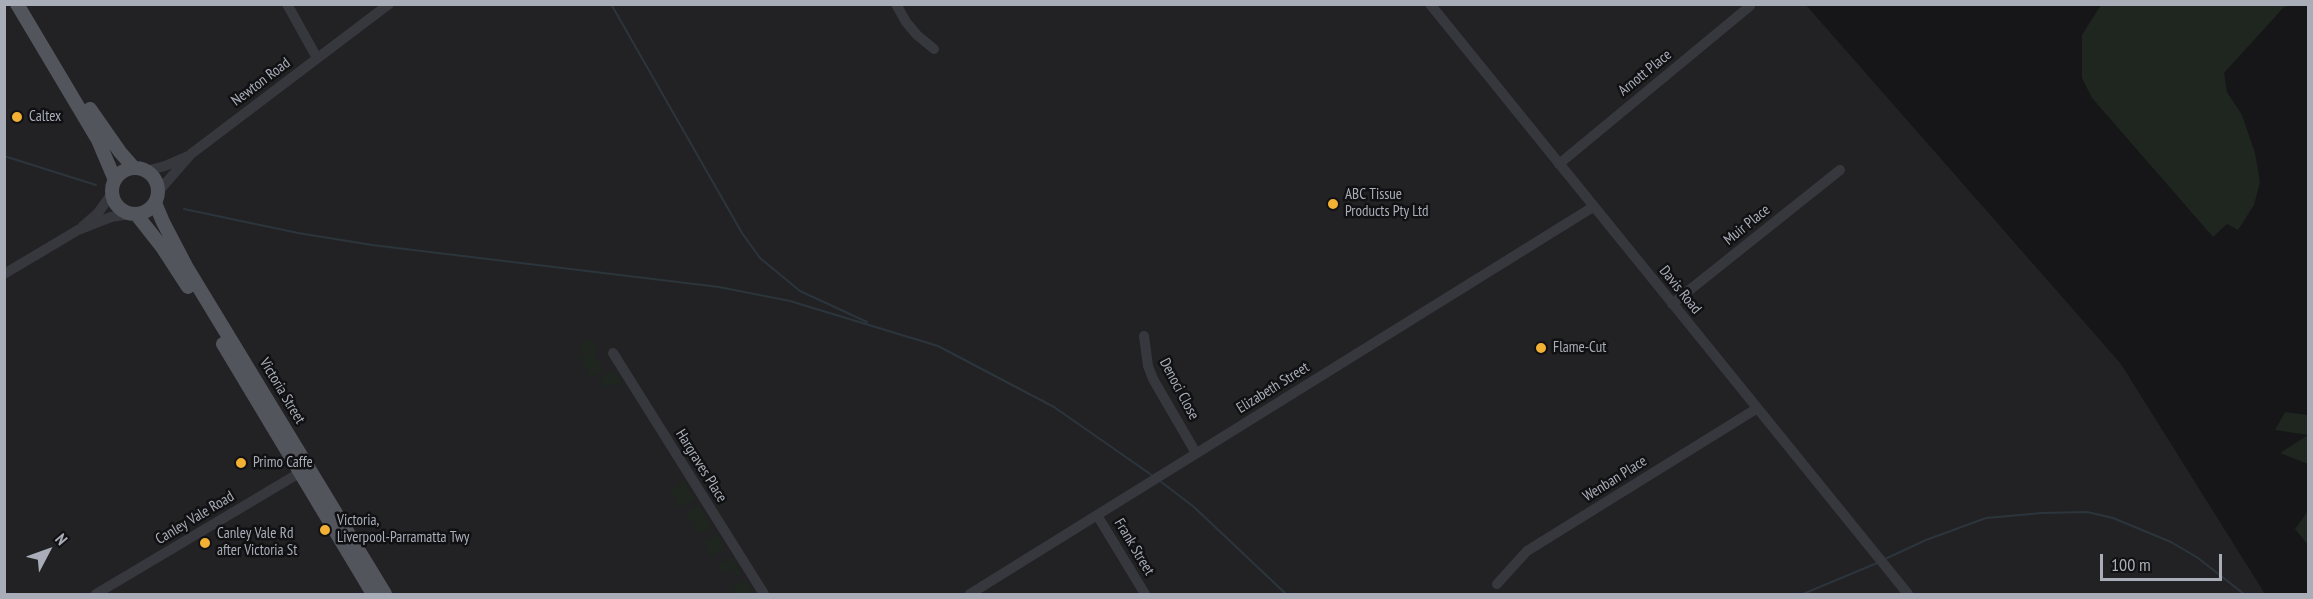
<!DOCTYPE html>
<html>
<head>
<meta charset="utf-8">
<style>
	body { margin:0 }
	#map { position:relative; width:2313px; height:599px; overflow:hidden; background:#161618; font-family:"PT Sans Narrow",sans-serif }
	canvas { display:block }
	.frame { position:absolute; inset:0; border:6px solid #a8adb8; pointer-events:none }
	.north { position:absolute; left:18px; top:521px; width:60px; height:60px; -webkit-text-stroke:4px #111113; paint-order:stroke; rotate:49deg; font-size:16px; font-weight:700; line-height:24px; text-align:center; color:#a8adb8 }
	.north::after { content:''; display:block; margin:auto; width:21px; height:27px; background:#a8adb8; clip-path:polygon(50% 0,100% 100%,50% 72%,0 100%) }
	.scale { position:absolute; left:2100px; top:554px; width:122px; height:27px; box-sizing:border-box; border:3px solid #a8adb8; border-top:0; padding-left:8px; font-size:18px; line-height:21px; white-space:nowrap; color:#a8adb8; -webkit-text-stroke:4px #111113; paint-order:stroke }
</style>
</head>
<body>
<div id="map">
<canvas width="2313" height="599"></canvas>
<div class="frame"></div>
<div class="north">N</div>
<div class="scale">100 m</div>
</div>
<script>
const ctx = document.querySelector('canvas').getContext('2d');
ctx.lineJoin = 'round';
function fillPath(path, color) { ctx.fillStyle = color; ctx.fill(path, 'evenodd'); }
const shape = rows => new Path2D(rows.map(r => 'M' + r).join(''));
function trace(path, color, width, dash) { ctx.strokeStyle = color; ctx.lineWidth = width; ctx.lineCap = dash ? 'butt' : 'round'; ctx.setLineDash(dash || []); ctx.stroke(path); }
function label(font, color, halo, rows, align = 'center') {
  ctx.font = font + ' "PT Sans Narrow",sans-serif'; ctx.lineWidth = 5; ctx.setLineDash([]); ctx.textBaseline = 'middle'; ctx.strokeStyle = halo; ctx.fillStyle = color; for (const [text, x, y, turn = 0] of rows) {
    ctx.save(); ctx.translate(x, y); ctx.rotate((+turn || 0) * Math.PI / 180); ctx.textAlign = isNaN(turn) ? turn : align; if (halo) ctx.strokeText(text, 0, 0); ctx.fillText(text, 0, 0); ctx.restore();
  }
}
fillPath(shape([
	[4,5,1806,5,2121,364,2265,594,5,594]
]), '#222225');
fillPath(shape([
	[2101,5,2296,5,2284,7,2224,73,2227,92,2242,115,2255,153,2260,182,2254,205,2238,230,2227,224,2213,237,2092,98,2082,78,2082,35],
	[586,339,598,345,595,349,595,355,602,368,600,372,591,378,578,358,584,355,580,346],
	[610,371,618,377,623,383,604,387,600,381],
	[2285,412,2308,415,2308,464,2280,453,2308,435,2275,430],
	[684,481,695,499,682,508,670,489],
	[699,505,712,527,701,535,686,513],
	[2308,511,2308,545,2295,529],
	[717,534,724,547,712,557,703,542],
	[731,557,741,573,737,576,731,567,722,573,718,565],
	[745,580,754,594,736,594,732,588]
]), '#1e261f');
trace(shape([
	[611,4,742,233,760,258,800,291,867,322],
	[4,156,96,185],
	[184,209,298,233,372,245,719,287,790,301,938,346,1054,407,1153,476],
	[1160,481,1194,507,1286,594],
	[1885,559,1926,540,1986,518,2042,513,2087,512,2113,518,2171,542,2198,558,2244,594],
	[1803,594,1877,563]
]), '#2c353c', 2);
trace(shape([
	[287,4,317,58],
	[896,4,906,22,917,35,934,49],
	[1430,4,1908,594],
	[1559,164,1750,6],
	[146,171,165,166,188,156],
	[158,192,191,154,389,4],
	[83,226,98,213,113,192],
	[4,274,78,230,111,217,131,214],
	[1672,304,1840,170],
	[1144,336,1148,366,1153,379,1196,453],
	[613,353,764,594],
	[1097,515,1145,594],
	[1497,584,1527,551,1756,409],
	[96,594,306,469],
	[970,594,1593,207]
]), '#37383d', 10);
trace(shape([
	[17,4,98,140,115,180],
	[90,109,120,152,134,168],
	'112 191a23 23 0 1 1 46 0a23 23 0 1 1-46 0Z',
	[155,203,163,222,187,268,385,594],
	[136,214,162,247,188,287],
	[223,344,373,594]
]), '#53555c', 14);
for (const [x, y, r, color] of [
	[17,117,6,"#f2b134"],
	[1333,204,6,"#f2b134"],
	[1541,348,6,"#f2b134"],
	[241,463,6,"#f2b134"],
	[325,530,6,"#f2b134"],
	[205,543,6,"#f2b134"]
]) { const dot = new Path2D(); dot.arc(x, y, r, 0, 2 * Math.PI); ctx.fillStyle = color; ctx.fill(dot); trace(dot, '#111113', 2); }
label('15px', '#a8adb8', '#111113', [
	["Arnott Place",1645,73,-39],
	["Newton Road",261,82,-37],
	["Muir Place",1747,225,-39],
	["Davis Road",1680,290,51],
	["Elizabeth Street",1273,388,-32],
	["Denoci Close",1179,389,62],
	["Victoria Street",282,391,59],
	["Hargraves Place",701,466,58],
	["Wenban Place",1615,479,-32],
	["Canley Vale Road",195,518,-31],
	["Frank Street",1134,547,59]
]);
label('15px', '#a8adb8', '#111113', [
	["Caltex",29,117],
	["ABC Tissue",1345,195],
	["Products Pty Ltd",1345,212],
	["Flame-Cut",1553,348],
	["Primo Caffe",253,463],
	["Victoria,",337,521],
	["Liverpool-Parramatta Twy",337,538],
	["Canley Vale Rd",217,534],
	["after Victoria St",217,551]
], 'left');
</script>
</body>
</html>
